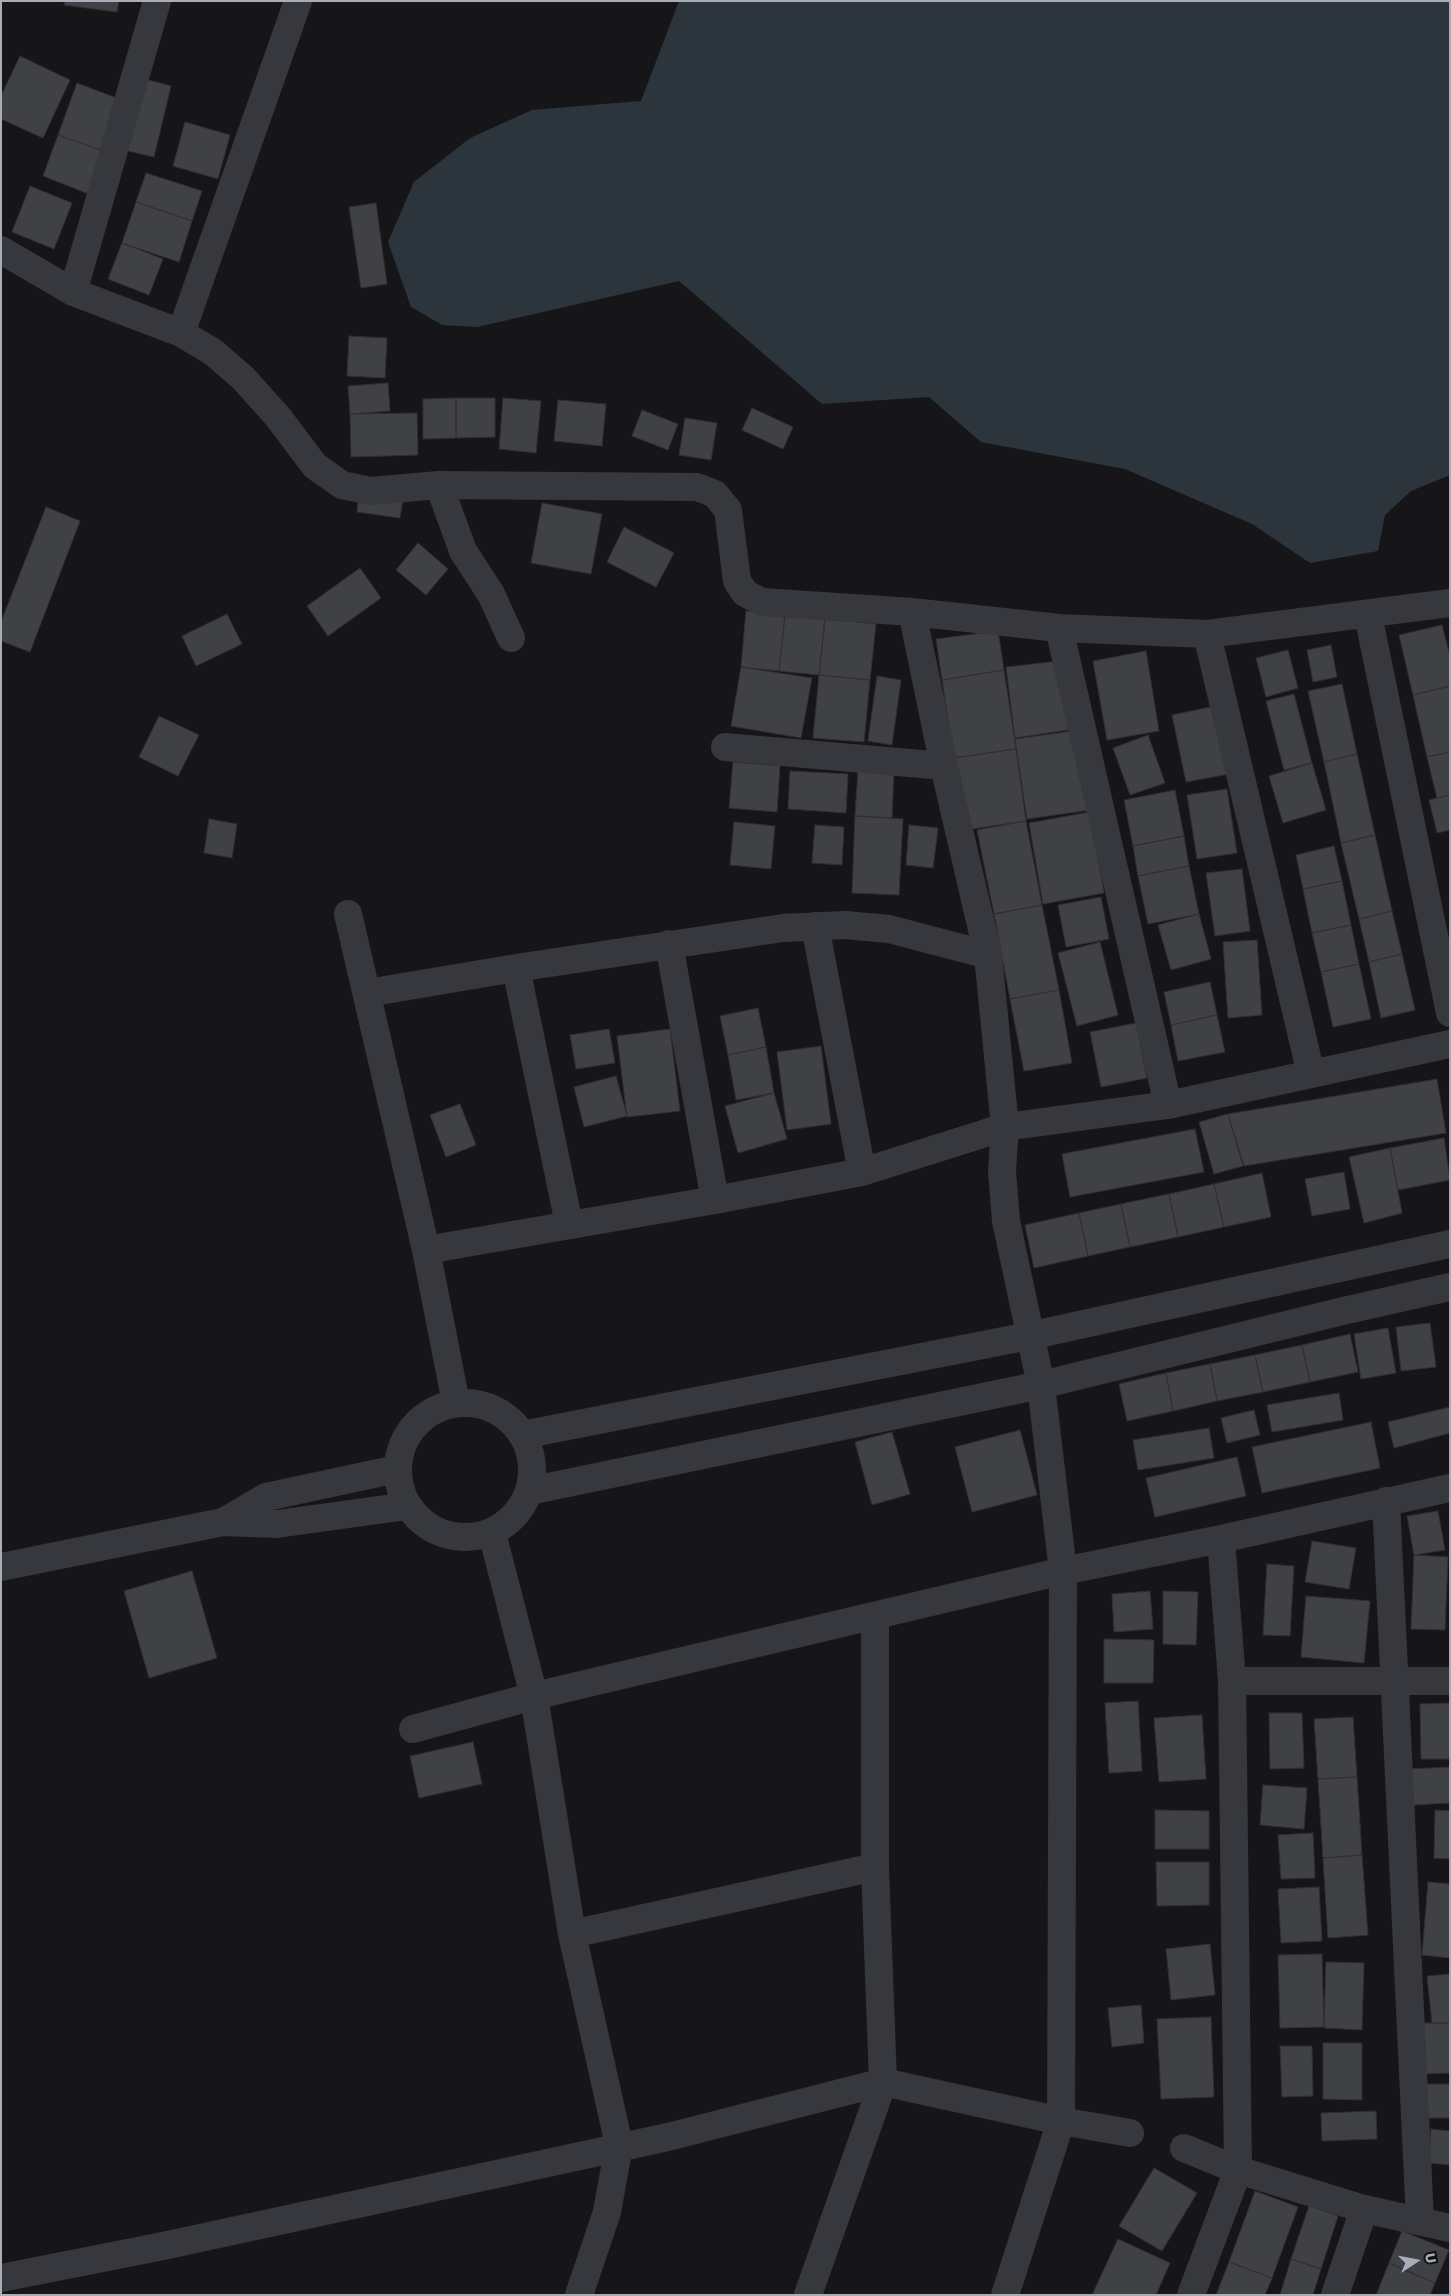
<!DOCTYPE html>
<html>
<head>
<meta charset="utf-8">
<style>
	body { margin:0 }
	#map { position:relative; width:1451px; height:2296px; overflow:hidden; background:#161618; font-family:Poppins,sans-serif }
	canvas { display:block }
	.frame { position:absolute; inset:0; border:2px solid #a8adb8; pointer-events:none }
	.north { position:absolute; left:1391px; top:2236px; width:50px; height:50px; -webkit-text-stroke:4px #111113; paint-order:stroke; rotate:79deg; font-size:14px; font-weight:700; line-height:20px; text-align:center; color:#a8adb8 }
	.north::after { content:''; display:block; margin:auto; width:18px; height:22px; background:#a8adb8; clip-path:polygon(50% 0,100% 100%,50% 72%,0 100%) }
</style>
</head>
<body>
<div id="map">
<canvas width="1451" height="2296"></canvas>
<div class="frame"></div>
<div class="north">U</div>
</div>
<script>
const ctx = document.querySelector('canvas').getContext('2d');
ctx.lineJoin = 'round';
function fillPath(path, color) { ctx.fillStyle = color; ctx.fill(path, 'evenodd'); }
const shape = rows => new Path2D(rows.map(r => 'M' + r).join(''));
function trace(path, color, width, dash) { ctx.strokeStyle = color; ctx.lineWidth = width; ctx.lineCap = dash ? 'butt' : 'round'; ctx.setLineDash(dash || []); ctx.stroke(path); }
fillPath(shape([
	[679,1,1450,1,1450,475,1411,491,1385,515,1378,551,1310,563,1252,524,1125,469,981,442,929,397,822,404,679,281,477,327,442,325,411,307,388,242,414,182,470,138,532,110,641,101]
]), '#2c353c');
const building = shape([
	[65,1,119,1,117,12,64,5,65,1],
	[20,56,70,80,43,138,1,119,1,96,20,56],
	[137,77,171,86,154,157,120,149,137,77],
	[77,83,127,102,109,153,58,135,77,83],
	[185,122,230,135,218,179,173,166,185,122],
	[58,135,109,153,94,196,43,176,58,135],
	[146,173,202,191,192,221,136,202,146,173],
	[30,186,72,203,54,249,12,232,30,186],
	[136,202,192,221,179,262,122,243,136,202],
	[376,203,387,284,361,288,349,207,376,203],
	[122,243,163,259,149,295,108,279,122,243],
	[349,336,387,338,385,378,347,376,349,336],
	[388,383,390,411,350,414,348,386,388,383],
	[456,398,495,398,495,437,456,438,456,398],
	[456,398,456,438,423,439,423,399,456,398],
	[503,398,541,401,536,453,499,449,503,398],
	[558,400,606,404,602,446,554,441,558,400],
	[752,408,793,427,783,449,742,430,752,408],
	[642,410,678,424,668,450,632,436,642,410],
	[417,413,418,455,351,457,350,414,417,413],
	[685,418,717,423,711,460,679,455,685,418],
	[359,493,403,499,400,518,357,512,359,493],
	[542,503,602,514,591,574,531,563,542,503],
	[46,507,80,521,30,652,1,641,1,622,46,507],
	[624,527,674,553,656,587,607,562,624,527],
	[418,543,448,569,426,595,396,570,418,543],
	[360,568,381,598,328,636,307,606,360,568],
	[746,611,785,615,779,671,741,667,746,611],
	[227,614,242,644,196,666,182,636,227,614],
	[785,615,825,619,819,675,779,671,785,615],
	[825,619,876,624,870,680,819,675,825,619],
	[1442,625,1450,656,1450,686,1413,695,1399,635,1442,625],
	[998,631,1004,670,942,680,936,639,998,631],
	[1331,645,1337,677,1313,682,1307,650,1331,645],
	[1288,650,1298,688,1266,697,1256,658,1288,650],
	[1146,651,1159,731,1107,740,1093,661,1146,651],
	[1060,661,1074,729,1015,738,1006,667,1060,661],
	[741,667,812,678,801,738,731,726,741,667],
	[1004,670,1016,749,954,758,942,680,1004,670],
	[819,675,870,680,864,742,813,738,819,675],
	[877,676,901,680,892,745,868,741,877,676],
	[1342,684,1357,754,1324,762,1308,691,1342,684],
	[1450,686,1450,752,1427,757,1413,695,1450,686],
	[1294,694,1312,763,1284,770,1266,701,1294,694],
	[1215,706,1229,774,1186,782,1172,715,1215,706],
	[159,716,199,735,178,776,139,757,159,716],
	[1073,731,1090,810,1027,819,1015,739,1073,731],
	[1148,735,1165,783,1130,795,1113,748,1148,735],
	[1016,749,1026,821,965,830,954,758,1016,749],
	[1450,752,1450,795,1437,798,1427,757,1450,752],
	[1357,754,1375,835,1341,843,1324,762,1357,754],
	[733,762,780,766,777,812,729,808,733,762],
	[1312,763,1326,810,1283,823,1269,776,1312,763],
	[858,769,894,771,892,818,855,816,858,769],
	[790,771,848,774,846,813,788,809,790,771],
	[1227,789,1237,853,1197,859,1187,795,1227,789],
	[1175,790,1184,836,1133,846,1124,800,1175,790],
	[1450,795,1450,830,1437,833,1429,800,1450,795],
	[1090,812,1104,893,1043,904,1029,823,1090,812],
	[855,816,903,819,899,895,852,893,855,816],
	[209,819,237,824,232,858,204,853,209,819],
	[1026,821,1042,905,994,914,977,830,1026,821],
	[734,822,775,826,771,869,730,865,734,822],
	[815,825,844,827,842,865,812,863,815,825],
	[909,825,938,828,933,868,906,865,909,825],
	[1375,835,1392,911,1359,919,1341,843,1375,835],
	[1184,836,1189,866,1138,876,1133,846,1184,836],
	[1334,846,1342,881,1303,889,1296,855,1334,846],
	[1189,866,1199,914,1148,924,1138,876,1189,866],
	[1242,869,1250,931,1215,936,1206,873,1242,869],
	[1342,881,1351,925,1312,933,1303,889,1342,881],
	[1101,897,1109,939,1066,947,1058,905,1101,897],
	[1042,905,1059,990,1010,999,994,914,1042,905],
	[1392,911,1402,954,1369,962,1359,919,1392,911],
	[1199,914,1211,959,1171,970,1158,925,1199,914],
	[1351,925,1359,964,1321,972,1312,933,1351,925],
	[1257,940,1262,1015,1228,1018,1223,942,1257,940],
	[1100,942,1118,1015,1077,1026,1058,953,1100,942],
	[1402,954,1415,1010,1381,1018,1369,962,1402,954],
	[1359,964,1371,1019,1333,1027,1321,972,1359,964],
	[1210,982,1217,1015,1171,1025,1164,992,1210,982],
	[1059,990,1072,1063,1024,1071,1010,999,1059,990],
	[758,1008,766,1047,728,1055,720,1016,758,1008],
	[1217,1015,1225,1052,1178,1061,1171,1025,1217,1015],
	[1136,1023,1147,1078,1101,1087,1090,1032,1136,1023],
	[609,1029,615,1063,576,1069,570,1035,609,1029],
	[670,1029,680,1111,627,1117,617,1036,670,1029],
	[821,1046,831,1124,787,1130,777,1052,821,1046],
	[766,1047,774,1093,736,1100,728,1055,766,1047],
	[616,1076,627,1116,584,1127,574,1087,616,1076],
	[1437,1079,1446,1133,1244,1166,1228,1114,1437,1079],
	[774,1093,787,1139,738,1153,725,1106,774,1093],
	[460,1104,476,1145,446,1157,430,1115,460,1104],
	[1228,1114,1243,1166,1214,1174,1199,1122,1228,1114],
	[1195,1129,1204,1172,1070,1197,1062,1154,1195,1129],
	[1444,1138,1450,1180,1398,1190,1390,1148,1444,1138],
	[1390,1148,1402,1213,1364,1223,1349,1157,1390,1148],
	[1344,1172,1350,1209,1312,1216,1305,1179,1344,1172],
	[1262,1173,1271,1217,1224,1227,1214,1184,1262,1173],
	[1214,1184,1224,1227,1178,1237,1169,1194,1214,1184],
	[1169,1194,1178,1237,1130,1247,1121,1204,1169,1194],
	[1121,1204,1130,1247,1088,1256,1079,1213,1121,1204],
	[1079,1213,1088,1256,1034,1268,1025,1225,1079,1213],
	[1430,1323,1436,1367,1401,1371,1396,1327,1430,1323],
	[1388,1328,1396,1373,1361,1379,1354,1334,1388,1328],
	[1350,1334,1358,1372,1310,1382,1302,1345,1350,1334],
	[1302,1345,1310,1382,1263,1392,1255,1355,1302,1345],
	[1255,1355,1263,1392,1217,1401,1210,1364,1255,1355],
	[1210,1364,1217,1401,1173,1411,1166,1373,1210,1364],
	[1166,1373,1173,1411,1127,1421,1119,1384,1166,1373],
	[1339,1393,1343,1420,1272,1432,1267,1405,1339,1393],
	[1450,1407,1450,1433,1394,1448,1388,1422,1450,1407],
	[1254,1410,1260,1435,1227,1443,1221,1418,1254,1410],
	[1371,1422,1380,1468,1262,1493,1252,1447,1371,1422],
	[1209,1428,1214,1458,1138,1470,1133,1440,1209,1428],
	[1020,1430,1037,1495,972,1512,955,1447,1020,1430],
	[892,1432,910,1494,872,1505,855,1442,892,1432],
	[1237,1457,1246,1496,1155,1517,1146,1478,1237,1457],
	[1438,1511,1445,1550,1414,1555,1407,1516,1438,1511],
	[1312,1541,1356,1548,1349,1589,1305,1582,1312,1541],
	[1414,1555,1448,1557,1445,1630,1411,1629,1414,1555],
	[1267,1564,1294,1566,1290,1636,1263,1635,1267,1564],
	[192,1571,217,1658,149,1678,124,1591,192,1571],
	[1150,1591,1153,1629,1114,1632,1112,1594,1150,1591],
	[1163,1591,1198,1592,1196,1645,1163,1644,1163,1591],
	[1306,1596,1370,1601,1364,1663,1301,1657,1306,1596],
	[1104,1639,1154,1640,1153,1683,1104,1683,1104,1639],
	[1138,1701,1142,1771,1109,1773,1105,1703,1138,1701],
	[1450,1703,1450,1759,1421,1759,1420,1704,1450,1703],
	[1269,1713,1302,1713,1304,1768,1270,1769,1269,1713],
	[1202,1715,1206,1779,1159,1782,1154,1718,1202,1715],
	[1353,1717,1357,1777,1318,1779,1314,1719,1353,1717],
	[473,1742,482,1784,419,1798,410,1756,473,1742],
	[1450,1767,1450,1803,1412,1805,1411,1769,1450,1767],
	[1357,1777,1362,1855,1323,1858,1318,1779,1357,1777],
	[1263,1785,1307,1788,1304,1829,1260,1825,1263,1785],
	[1155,1810,1209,1811,1209,1849,1155,1849,1155,1810],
	[1435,1810,1450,1811,1450,1859,1434,1858,1435,1810],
	[1313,1833,1315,1878,1281,1879,1278,1835,1313,1833],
	[1362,1855,1368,1935,1328,1938,1323,1858,1362,1855],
	[1156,1862,1209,1862,1209,1905,1157,1906,1156,1862],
	[1428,1882,1450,1884,1450,1958,1422,1955,1428,1882],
	[1319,1887,1322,1941,1281,1943,1278,1889,1319,1887],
	[1210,1944,1215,1995,1171,2000,1166,1949,1210,1944],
	[1322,1954,1324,2027,1280,2028,1278,1955,1322,1954],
	[1326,1962,1364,1963,1362,2030,1324,2028,1326,1962],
	[1450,1974,1450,2023,1432,2023,1427,1976,1450,1974],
	[1141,2005,1144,2043,1112,2047,1108,2008,1141,2005],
	[1211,2017,1214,2097,1161,2099,1157,2019,1211,2017],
	[1423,2023,1450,2023,1450,2073,1423,2074,1423,2023],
	[1323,2043,1362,2043,1362,2100,1323,2099,1323,2043],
	[1280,2046,1312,2046,1313,2096,1282,2097,1280,2046],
	[1423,2084,1450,2084,1450,2118,1422,2118,1423,2084],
	[1376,2111,1377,2139,1322,2141,1321,2113,1376,2111],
	[1431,2129,1450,2131,1450,2165,1429,2163,1431,2129],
	[1154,2168,1197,2193,1162,2251,1119,2226,1154,2168],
	[1255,2191,1298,2207,1272,2278,1229,2262,1255,2191],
	[1309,2206,1338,2216,1321,2269,1291,2259,1309,2206],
	[1402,2231,1449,2250,1435,2283,1389,2263,1402,2231],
	[1118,2239,1170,2263,1156,2295,1092,2295,1118,2239],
	[1291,2259,1321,2269,1313,2295,1280,2295,1291,2259],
	[1229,2262,1272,2278,1265,2295,1216,2295,1229,2262],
	[1389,2263,1435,2283,1430,2295,1376,2295,1389,2263]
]);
fillPath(building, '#404145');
trace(building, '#303034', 1);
trace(shape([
	[1,250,73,292,181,333,213,352,243,378,278,417,315,466,342,485,371,491,439,485,697,487,715,494,728,510,737,581,745,593,762,602,912,612,1059,628,1207,634,1450,603],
	[73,292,157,1],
	[181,333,298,1],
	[439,485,463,551,491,594,511,638],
	[912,612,944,766,988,955,1005,1127,1002,1171,1006,1221,1041,1385,1063,1571,1061,2121,1005,2295],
	[1368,615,1450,1013],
	[1059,628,1168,1105],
	[1207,634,1311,1074],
	[725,747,944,766],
	[348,914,426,1250],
	[815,926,862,1172],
	[669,944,715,1200],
	[516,968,569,1224],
	[367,993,516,968,783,928,845,925,889,929,988,955],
	'398 1470a67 67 0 1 1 134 0a67 67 0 1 1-134 0Z',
	[456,1403,426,1250,715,1200,862,1172,1005,1127,1168,1105,1450,1044],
	[522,1435,1029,1336,1450,1244],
	[529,1491,1041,1385,1343,1311,1450,1287],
	[1386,1501,1420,2221],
	[223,1522,266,1497,397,1469],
	[492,1533,534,1696,572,1934,619,2145,607,2212,579,2295],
	[1,1567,223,1522,277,1524,407,1506],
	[1232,1681,1450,1681],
	[413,1729,534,1696,1063,1571,1221,1539,1450,1488],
	[572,1934,875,1867],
	[1184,2148,1238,2170,1364,2209,1450,2228],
	[1,2278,163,2246,668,2137,883,2082,1061,2121,1130,2133],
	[808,2295,883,2082,875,1867,875,1616],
	[1191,2295,1238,2170,1232,1681,1221,1539],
	[1335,2295,1364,2209]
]), '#37383d', 28);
</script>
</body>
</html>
